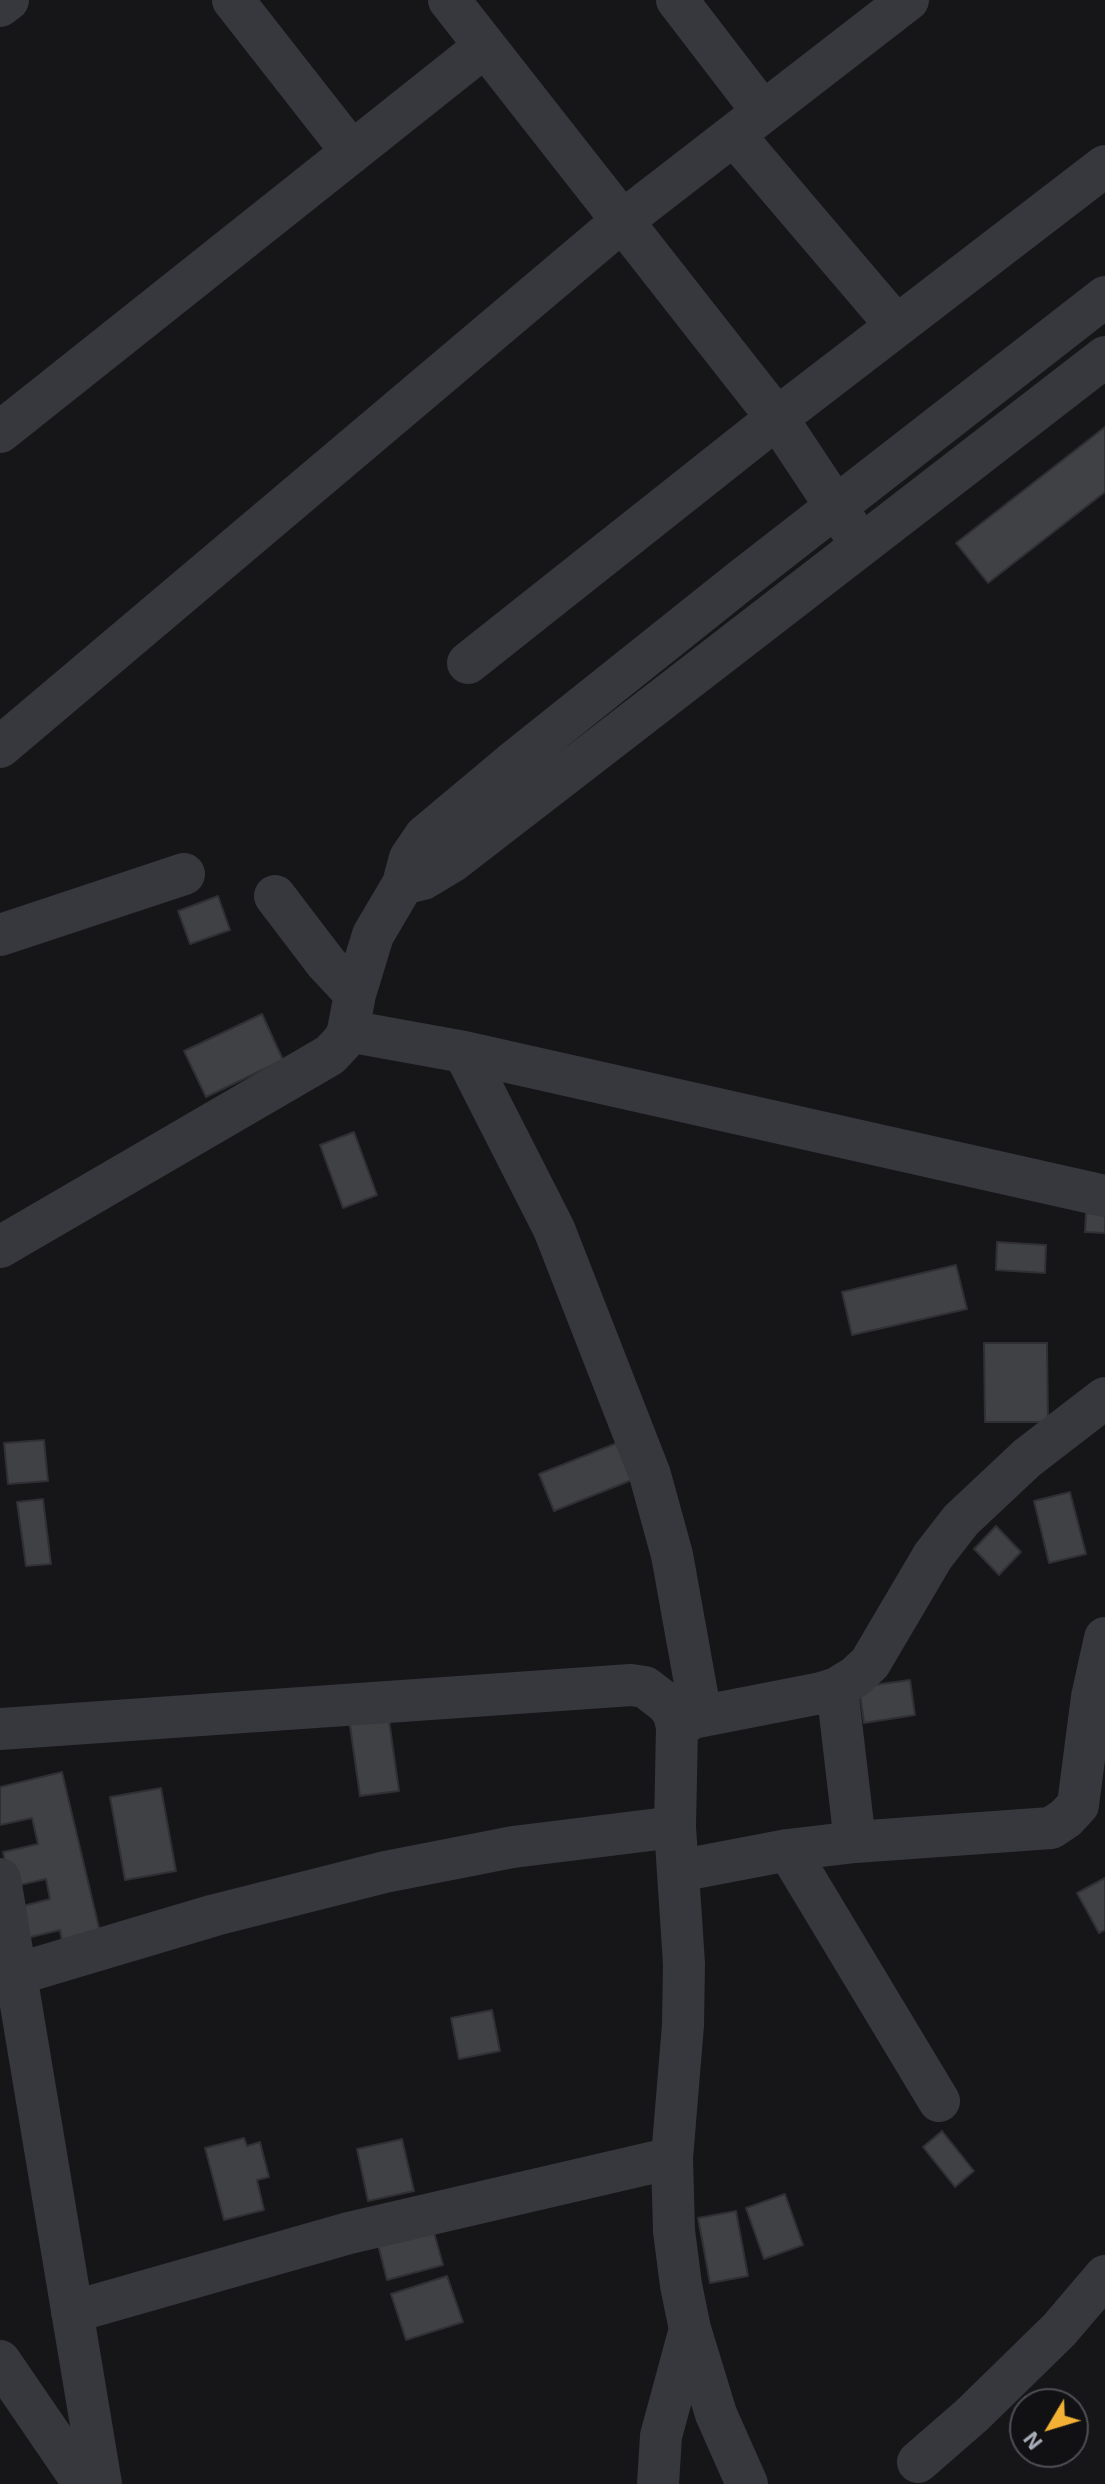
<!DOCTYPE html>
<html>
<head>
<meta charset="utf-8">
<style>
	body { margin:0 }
	#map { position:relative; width:1105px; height:2484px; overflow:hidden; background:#161618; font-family:"Exo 2",sans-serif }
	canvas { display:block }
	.north { position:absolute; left:1009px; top:2388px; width:80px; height:80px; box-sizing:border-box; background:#111113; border:2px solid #4d4f55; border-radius:50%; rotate:232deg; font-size:22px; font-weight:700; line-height:32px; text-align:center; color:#a8adb8 }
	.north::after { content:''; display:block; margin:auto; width:28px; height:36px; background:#f2b134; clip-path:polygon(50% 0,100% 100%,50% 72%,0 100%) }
</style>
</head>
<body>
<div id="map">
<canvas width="1105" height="2484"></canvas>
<div class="north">N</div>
</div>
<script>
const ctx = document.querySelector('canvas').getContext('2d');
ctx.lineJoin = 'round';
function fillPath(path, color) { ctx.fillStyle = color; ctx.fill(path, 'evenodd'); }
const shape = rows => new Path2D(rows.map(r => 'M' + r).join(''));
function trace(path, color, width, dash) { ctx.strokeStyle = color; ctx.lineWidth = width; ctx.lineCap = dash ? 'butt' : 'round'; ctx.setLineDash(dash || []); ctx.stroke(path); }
const building = shape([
	[1105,427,1105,492,988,583,956,543,1105,427],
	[218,896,230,930,190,944,178,911,218,896],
	[262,1014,283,1060,206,1097,184,1051,262,1014],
	[354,1132,377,1195,343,1208,320,1145,354,1132],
	[1086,1213,1105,1214,1105,1233,1085,1232,1086,1213],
	[997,1242,1046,1245,1045,1273,996,1270,997,1242],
	[956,1265,967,1309,852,1335,842,1292,956,1265],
	[984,1343,1047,1343,1048,1422,985,1422,984,1343],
	[627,1439,642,1476,554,1511,539,1474,627,1439],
	[44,1440,48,1481,8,1484,4,1443,44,1440],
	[1070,1492,1086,1554,1049,1563,1034,1501,1070,1492],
	[43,1499,51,1564,26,1566,17,1502,43,1499],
	[996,1526,1021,1552,999,1575,974,1549,996,1526],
	[910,1680,915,1715,864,1723,859,1687,910,1680],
	[387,1706,399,1791,360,1796,348,1712,387,1706],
	[62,1772,100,1932,62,1941,60,1930,23,1939,15,1908,50,1899,46,1879,11,1887,3,1852,38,1844,32,1818,0,1825,0,1787,62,1772],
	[161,1788,176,1871,125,1880,110,1797,161,1788],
	[1105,1878,1105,1930,1099,1933,1077,1893,1105,1878],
	[492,2010,500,2051,459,2059,451,2018,492,2010],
	[942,2131,974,2171,955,2187,923,2147,942,2131],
	[244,2138,247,2146,260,2142,269,2177,257,2180,264,2210,224,2220,205,2148,244,2138],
	[402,2139,414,2191,368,2201,357,2149,402,2139],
	[785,2194,803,2245,764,2259,746,2208,785,2194],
	[736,2211,748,2276,710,2283,698,2218,736,2211],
	[430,2218,443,2265,387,2280,375,2233,430,2218],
	[447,2276,463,2322,406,2340,391,2294,447,2276]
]);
fillPath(building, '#404145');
trace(building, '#303034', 2);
trace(shape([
	[233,0,352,152],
	[449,0,777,418,852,531],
	[677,0,763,112],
	[0,6,8,0],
	[734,135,896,325],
	[0,432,484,47],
	[468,663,777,418,1105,166],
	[0,747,621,222,908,0],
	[403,884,423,879,453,861,1105,357],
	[275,896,326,963,355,994],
	[0,935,184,874],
	[348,1031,464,1052,1105,1196],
	[464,1052,554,1229,650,1475,672,1555,701,1716],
	[0,1247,330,1055,344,1040,348,1031,355,994,373,935,403,884,410,858,425,836,511,764,739,582,1105,297],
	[837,1688,855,1842],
	[677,1727,693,1718,821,1693,837,1688,855,1677,870,1663,933,1556,961,1520,1027,1458,1105,1398],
	[0,1729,631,1685,645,1687,667,1704,674,1714,677,1727,675,1827,684,1964,683,2025,672,2158,674,2231,681,2285,690,2329,716,2414,747,2484],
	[788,1850,939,2101],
	[678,1871,788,1850,855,1842,1051,1828,1066,1818,1078,1805,1092,1697,1105,1638],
	[0,1879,101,2484],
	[17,1974,215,1915,385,1872,513,1847,675,1827],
	[72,2312,349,2233,672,2158],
	[0,2361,84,2484],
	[918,2462,972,2415,1059,2330,1105,2276],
	[658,2484,661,2436,690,2329]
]), '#37383d', 42);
</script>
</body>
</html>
